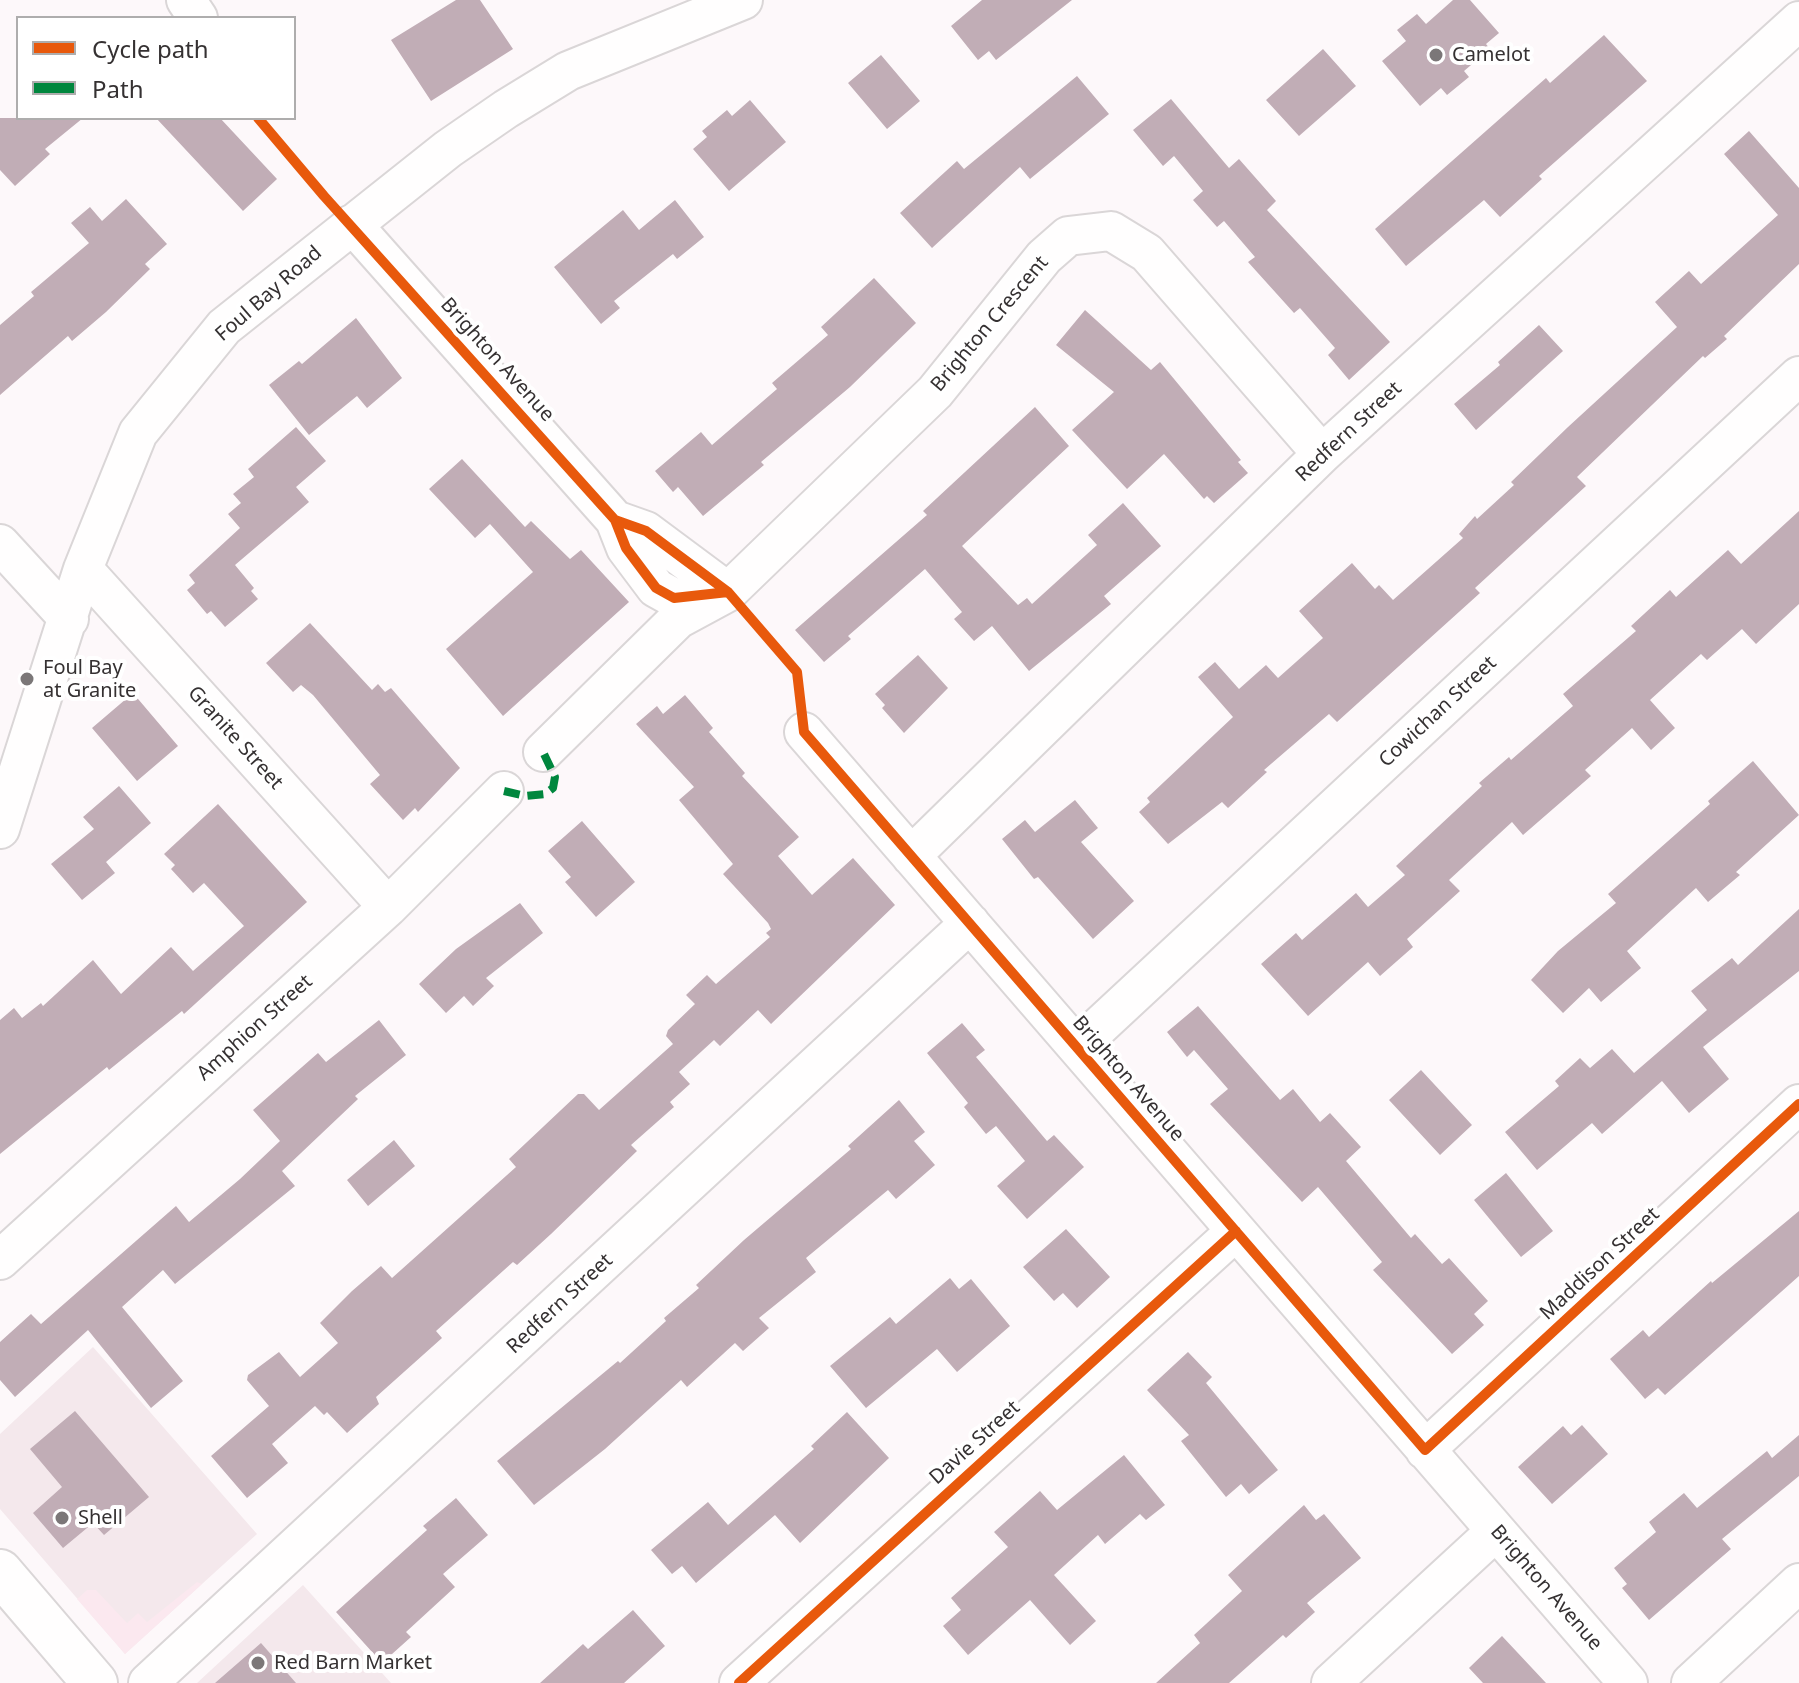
<!DOCTYPE html>
<html>
<head>
<meta charset="utf-8">
<style>
	body { margin:0 }
	#map { position:relative; width:1799px; height:1683px; overflow:hidden; background:#fdf8fa; font-family:"Noto Sans",sans-serif }
	canvas { display:block }
	.legend { position:absolute; left:16px; top:16px; width:280px; height:104px; box-sizing:border-box; background:#fff; border:2px solid #aeadad; margin:0; padding:10px 14px; list-style:none; font-size:24px; color:#353132 }
	.legend li { display:flex; align-items:center; gap:16px; height:40px }
	.legend b { width:40px; border:2px solid #aeadad }
</style>
</head>
<body>
<div id="map">
<canvas width="1799" height="1683"></canvas>
<ul class="legend">
<li><b style="height:10px;background:#e8590c"></b>Cycle path</li>
<li><b style="height:10px;background:#00873e"></b>Path</li>
</ul>
</div>
<script>
const ctx = document.querySelector('canvas').getContext('2d');
ctx.lineJoin = 'round';
function fillPath(path, color) { ctx.fillStyle = color; ctx.fill(path, 'evenodd'); }
const shape = rows => new Path2D(rows.map(r => 'M' + r).join(''));
function trace(path, color, width, dash) { ctx.strokeStyle = color; ctx.lineWidth = width; ctx.lineCap = dash ? 'butt' : 'round'; ctx.setLineDash(dash || []); ctx.stroke(path); }
function label(font, color, halo, rows, align = 'center') {
  ctx.font = font + ' "Noto Sans",sans-serif'; ctx.lineWidth = 8; ctx.setLineDash([]); ctx.textBaseline = 'middle'; ctx.strokeStyle = halo; ctx.fillStyle = color; for (const [text, x, y, turn = 0] of rows) {
    ctx.save(); ctx.translate(x, y); ctx.rotate((+turn || 0) * Math.PI / 180); ctx.textAlign = isNaN(turn) ? turn : align; if (halo) ctx.strokeText(text, 0, 0); ctx.fillText(text, 0, 0); ctx.restore();
  }
}
fillPath(shape([
	[93,1347,257,1534,125,1654,0,1509,0,1434],
	[303,1585,391,1683,197,1683]
]), '#f4e8ec');
fillPath(shape([
	[197,1582,202,1584,125,1654,77,1599,87,1590,96,1590,127,1623,138,1613,147,1622]
]), '#fbe8ef');
fillPath(shape([
	[456,0,480,0,513,49,431,101,391,40],
	[982,0,1072,0,996,60,989,51,978,60,951,26],
	[1453,0,1470,0,1499,33,1486,44,1490,49,1464,71,1469,77,1447,95,1441,88,1420,106,1382,61,1406,41,1397,30,1417,14,1426,24],
	[1604,35,1647,81,1539,176,1542,179,1500,217,1484,200,1406,266,1375,229,1546,78,1550,83],
	[1323,49,1356,86,1299,136,1266,100],
	[881,55,920,101,887,129,848,83],
	[1077,76,1109,114,1030,179,1020,167,932,248,900,213,957,161,964,169],
	[1171,99,1229,168,1239,159,1276,201,1267,210,1390,342,1349,380,1328,355,1335,348,1300,308,1294,313,1248,262,1255,257,1224,221,1217,227,1193,200,1203,191,1174,156,1163,166,1133,130],
	[750,100,786,142,729,191,693,149,707,137,702,131,727,110,732,116],
	[0,118,83,118,45,149,50,154,15,186,0,170],
	[156,118,220,118,277,179,243,211],
	[1749,131,1799,188,1799,264,1724,336,1727,339,1705,358,1703,356,1577,477,1586,486,1475,588,1480,593,1337,722,1329,714,1264,770,1267,772,1228,808,1222,802,1168,844,1139,812,1150,802,1147,798,1233,717,1198,677,1215,662,1239,689,1266,665,1278,678,1323,638,1299,611,1352,563,1375,589,1379,585,1393,600,1463,538,1459,534,1475,516,1477,519,1514,485,1511,482,1568,427,1677,327,1655,302,1689,271,1701,284,1778,215,1724,154],
	[126,199,167,244,145,264,150,269,106,312,72,341,68,336,0,395,0,325,34,296,31,292,89,243,71,223,90,207,102,221],
	[675,200,704,237,677,259,673,254,614,301,620,308,601,324,554,267,623,210,639,230],
	[874,278,916,323,850,387,761,462,764,465,703,516,678,487,673,492,655,471,701,432,712,445,777,389,772,383,828,335,821,327],
	[1085,310,1151,370,1160,362,1241,460,1238,462,1248,473,1214,503,1207,496,1204,499,1164,454,1127,489,1072,430,1114,392,1056,345],
	[356,318,402,378,367,408,357,396,309,435,269,385,299,361,302,364],
	[1539,325,1563,351,1476,430,1454,404,1500,365,1498,362],
	[1035,407,1069,446,962,546,1018,605,1027,598,1032,604,1097,545,1088,535,1123,503,1161,546,1104,596,1111,604,1029,671,992,626,974,641,954,619,962,612,925,569,848,636,851,639,824,662,795,630,927,515,923,511],
	[296,427,326,461,296,487,309,502,235,565,254,588,251,591,258,599,225,627,211,611,207,614,187,590,195,583,189,575,240,528,228,514,241,503,233,494,254,477,248,469],
	[462,459,525,527,531,521,570,559,581,550,629,602,503,716,446,649,533,572,490,524,475,538,429,489],
	[1799,511,1799,604,1756,644,1742,629,1707,660,1701,654,1650,700,1675,728,1651,750,1632,728,1585,770,1591,776,1523,835,1512,822,1449,880,1460,891,1407,939,1413,947,1380,976,1368,962,1308,1016,1261,964,1296,933,1302,940,1356,893,1368,907,1405,875,1396,866,1482,786,1479,783,1509,757,1511,760,1573,706,1563,694,1636,631,1631,626,1670,590,1676,597,1728,550,1741,564],
	[310,623,372,690,378,684,385,692,391,688,460,768,418,812,415,808,403,820,370,784,380,775,313,695,301,685,293,692,266,663],
	[918,655,948,688,904,733,882,708,885,705,875,694],
	[133,693,178,746,137,781,92,728],
	[685,695,713,728,709,732,745,773,742,776,799,837,778,856,812,895,853,858,895,905,771,1024,758,1010,720,1046,714,1040,679,1072,690,1084,670,1102,674,1107,631,1145,637,1151,551,1234,517,1265,513,1262,436,1331,442,1338,376,1397,379,1404,347,1433,327,1412,324,1415,315,1406,272,1444,288,1463,247,1498,211,1456,269,1406,247,1380,248,1375,279,1352,300,1377,338,1343,320,1323,352,1291,381,1266,392,1278,516,1167,509,1159,578,1094,584,1094,599,1110,673,1044,666,1036,668,1030,695,1004,686,995,707,975,716,984,770,937,766,933,771,929,768,923,723,874,733,864,679,800,694,787,636,724,657,706,663,714],
	[1753,761,1799,815,1736,872,1740,875,1708,902,1696,888,1627,951,1641,968,1601,1002,1589,988,1563,1013,1531,980,1558,951,1616,903,1608,894,1710,804,1708,801],
	[119,786,151,823,106,862,115,873,82,900,51,864,94,829,83,817],
	[1075,800,1098,828,1081,842,1134,901,1093,939,1038,877,1034,879,1002,839,1025,820,1035,832],
	[218,804,307,902,184,1014,182,1011,109,1070,107,1067,0,1154,0,1020,14,1008,22,1018,41,1003,43,1006,93,960,121,994,171,947,193,971,244,926,204,883,193,893,171,869,175,865,164,854],
	[582,821,635,882,596,917,565,882,571,877,548,851],
	[520,903,543,933,486,978,494,986,473,1006,464,996,446,1013,419,984,456,949],
	[1799,909,1799,971,1703,1047,1729,1079,1689,1113,1662,1081,1602,1134,1592,1123,1537,1170,1505,1132,1559,1086,1555,1081,1580,1058,1590,1068,1612,1049,1634,1073,1707,1010,1691,991,1732,958,1738,965],
	[1198,1006,1280,1100,1293,1089,1320,1122,1330,1113,1361,1147,1346,1161,1411,1238,1415,1234,1442,1264,1449,1258,1488,1301,1474,1314,1484,1325,1452,1354,1373,1270,1382,1262,1318,1187,1302,1202,1210,1104,1228,1089,1194,1050,1187,1057,1167,1032],
	[379,1020,406,1055,355,1096,358,1099,282,1171,295,1186,175,1284,163,1270,122,1307,183,1381,151,1408,88,1330,15,1397,0,1380,0,1342,31,1314,41,1324,176,1206,189,1222,240,1179,280,1141,253,1110,318,1053,326,1062],
	[962,1023,985,1050,976,1057,1047,1141,1054,1135,1084,1167,1027,1219,997,1186,1025,1161,996,1126,986,1134,964,1107,968,1103,927,1053],
	[1421,1070,1472,1125,1440,1155,1389,1100],
	[899,1100,925,1132,914,1141,935,1165,896,1199,888,1190,806,1258,816,1272,759,1318,769,1328,743,1351,735,1343,687,1387,681,1380,605,1449,534,1505,497,1461,618,1361,620,1363,666,1321,664,1318,699,1288,696,1285,744,1240,851,1149,848,1146],
	[394,1140,415,1166,368,1206,347,1180],
	[1506,1173,1553,1231,1521,1257,1474,1200],
	[1799,1211,1799,1276,1665,1395,1658,1388,1645,1399,1610,1359,1643,1330,1649,1337,1711,1281,1712,1283],
	[1066,1229,1110,1277,1077,1308,1063,1293,1054,1301,1023,1267],
	[950,1278,959,1289,971,1279,1010,1326,957,1372,937,1349,866,1408,830,1366,890,1317,896,1324],
	[1188,1352,1212,1377,1206,1383,1278,1470,1249,1494,1241,1484,1226,1497,1181,1441,1189,1435,1147,1390],
	[75,1411,149,1497,104,1535,93,1523,63,1548,33,1513,62,1487,30,1449],
	[847,1412,889,1458,800,1543,775,1515,696,1583,682,1566,672,1574,651,1550,708,1502,728,1525,814,1449,811,1446],
	[1582,1425,1608,1454,1552,1504,1518,1467,1563,1426,1571,1435],
	[1799,1435,1799,1476,1722,1539,1731,1549,1649,1620,1622,1588,1627,1584,1614,1568,1656,1532,1649,1522,1684,1493,1697,1508,1767,1451,1772,1458],
	[1124,1455,1165,1505,1146,1520,1140,1514,1105,1544,1098,1535,1054,1575,1096,1621,1070,1645,1030,1600,968,1655,943,1626,961,1610,951,1598,1008,1547,994,1532,1040,1491,1057,1510],
	[456,1498,488,1535,443,1574,455,1587,406,1632,411,1637,382,1663,336,1612,427,1530,423,1526],
	[1304,1505,1316,1520,1324,1514,1361,1558,1307,1603,1315,1612,1286,1638,1283,1635,1229,1683,1156,1683,1200,1643,1194,1635,1242,1591,1228,1575],
	[633,1610,665,1646,624,1683,540,1683,583,1644,588,1649],
	[1502,1636,1546,1683,1483,1683,1469,1668],
	[261,1643,296,1683,215,1683]
]), '#c1adb6');
const minor = shape([
	[186,0,198,18],
	[352,224,615,520,626,548,656,588,674,598,717,593],
	[615,520,646,531,728,592],
	[0,544,69,619],
	[83,569,388,907],
	[804,732,1628,1683],
	[543,752,678,619,728,592,935,392,1044,257,1068,236,1111,231,1147,253,1322,454],
	[0,829,83,569,138,433,224,327,448,149,506,109,568,71,743,0],
	[911,856,1322,454,1799,21],
	[1077,1047,1799,376],
	[0,1260,388,907,504,791],
	[1425,1450,1799,1104],
	[148,1683,970,923],
	[739,1683,1236,1231],
	[1331,1683,1496,1531],
	[1691,1683,1799,1583]
]);
const major = shape([
	[0,1572,95,1683]
]);
trace(minor, '#dad6d7', 42);
trace(major, '#dad6d7', 48);
trace(minor, '#fffefe', 38);
trace(major, '#fffefe', 44);
trace(shape([
	[504,791,526,796,545,794,553,788,555,777,543,752]
]), '#00873e', 8, [16, 8]);
trace(shape([
	[258,118,324,196,615,520,626,548,656,588,674,598,728,592],
	[615,520,646,531,728,592,797,672,804,732,1425,1450,1799,1104],
	[739,1683,1236,1231]
]), '#e8590c', 10);
for (const [x, y, r, color] of [
	[1436,55,8,"#7b7778"],
	[27,679,8,"#7b7778"],
	[62,1518,8,"#7b7778"],
	[258,1663,8,"#7b7778"]
]) { const dot = new Path2D(); dot.arc(x, y, r, 0, 2 * Math.PI); ctx.fillStyle = color; ctx.fill(dot); trace(dot, '#fff', 3); }
label('20px', '#353132', '#fff', [
	["Camelot",1452,55],
	["Foul Bay",43,668],
	["at Granite",43,691],
	["Shell",78,1518],
	["Red Barn Market",274,1663]
], 'left');
label('20px', '#353132', '#fff', [
	["Foul Bay Road",269,294,-41],
	["Brighton Crescent",990,324,-50],
	["Brighton Avenue",497,360,48],
	["Redfern Street",1349,432,-43],
	["Cowichan Street",1438,712,-43],
	["Granite Street",235,738,48],
	["Amphion Street",255,1028,-42],
	["Brighton Avenue",1128,1079,49],
	["Maddison Street",1600,1264,-43],
	["Redfern Street",560,1304,-43],
	["Davie Street",975,1443,-42],
	["Brighton Avenue",1546,1588,49]
]);
</script>
</body>
</html>
